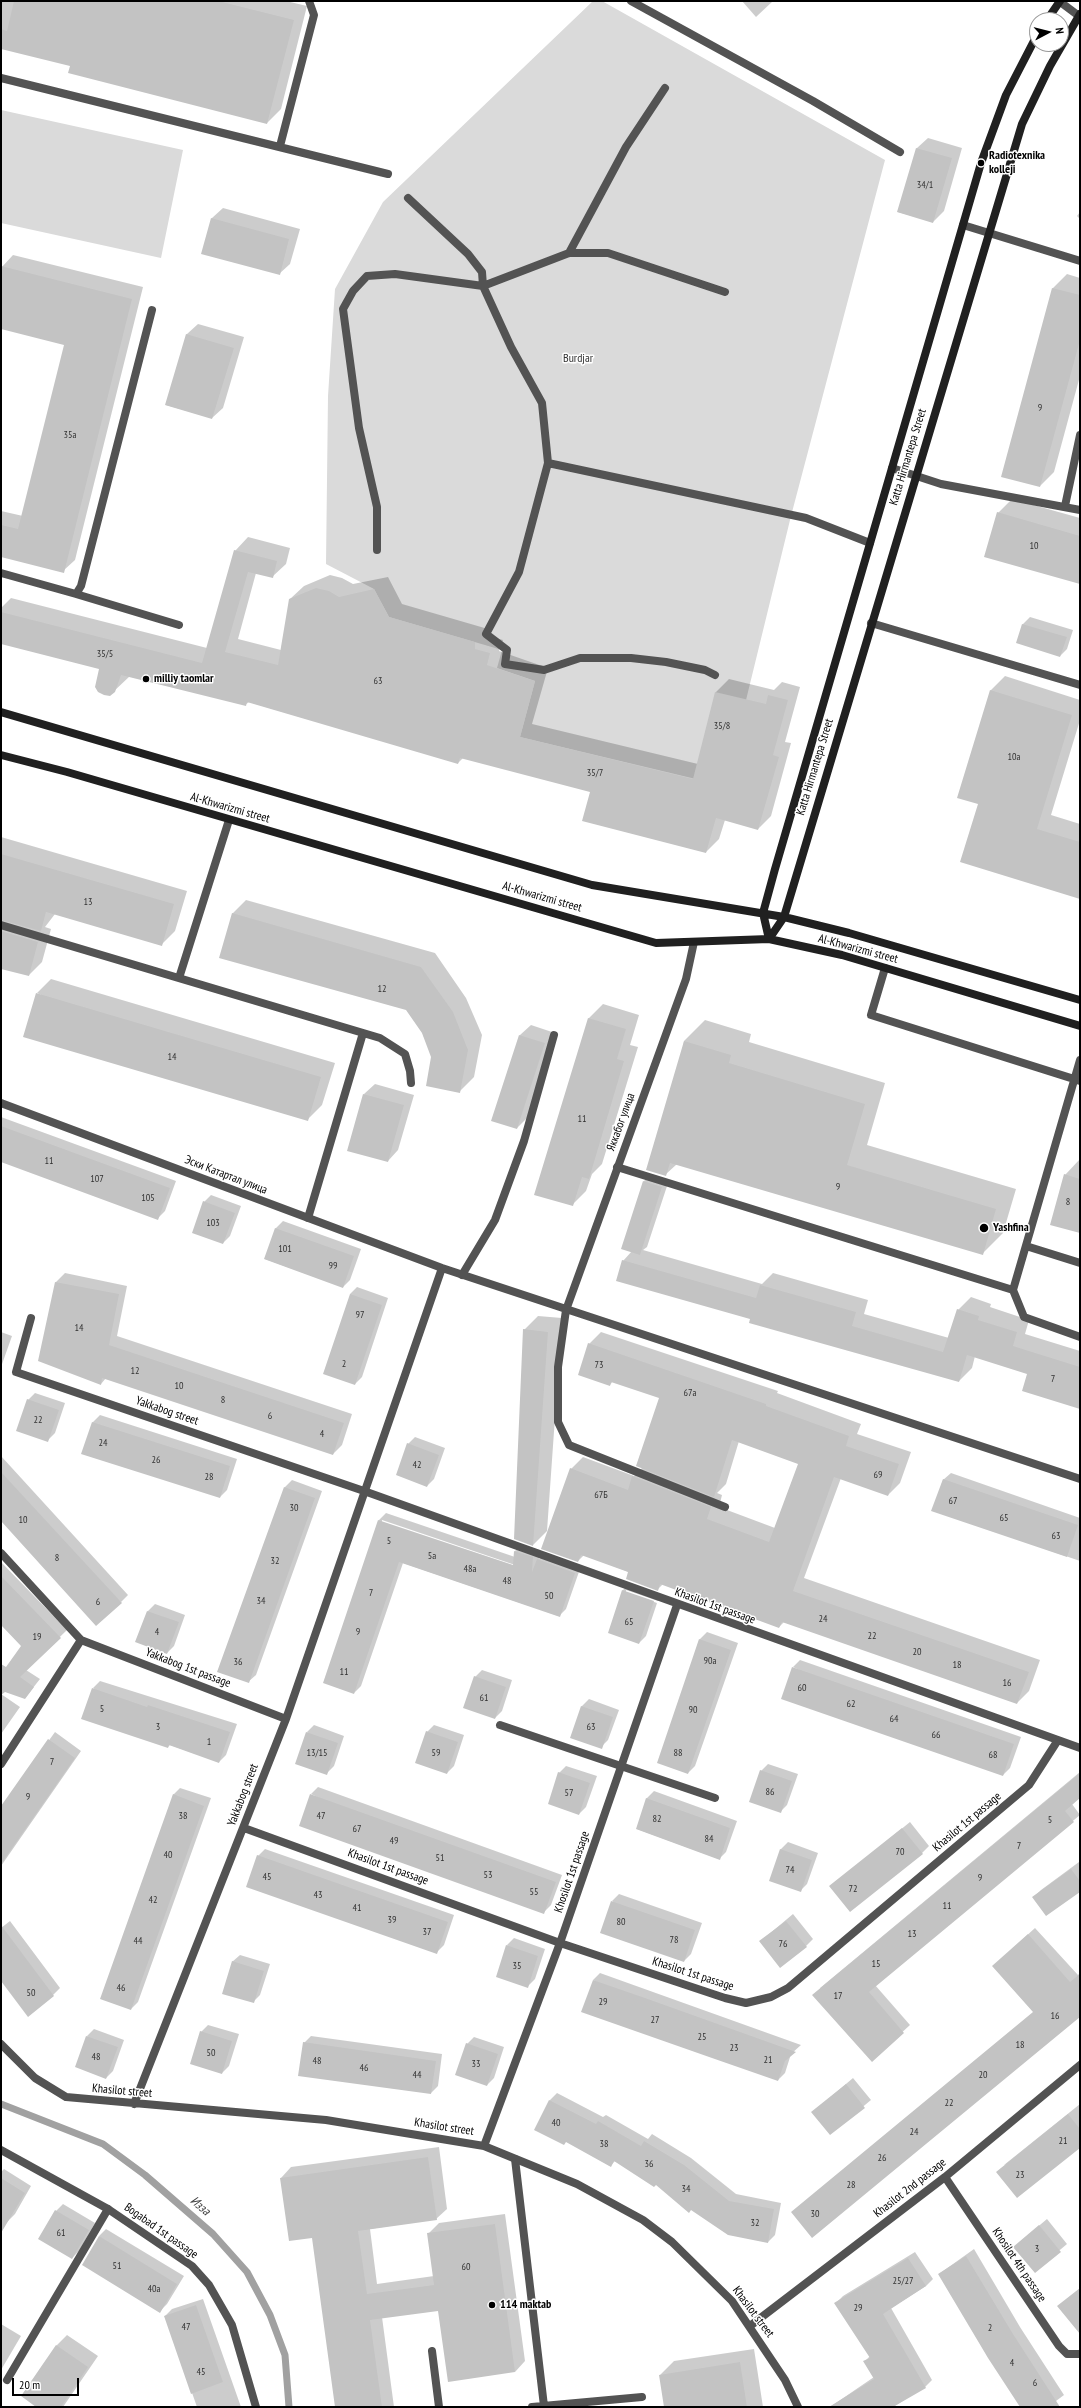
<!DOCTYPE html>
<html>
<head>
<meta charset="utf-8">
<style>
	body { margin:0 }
	#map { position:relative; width:1081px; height:2408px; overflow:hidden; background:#fff; font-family:"PT Sans Narrow",sans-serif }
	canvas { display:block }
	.frame { position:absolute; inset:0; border:2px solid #000; pointer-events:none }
	.north { position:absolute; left:1029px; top:12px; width:40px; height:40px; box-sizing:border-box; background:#fff; border:1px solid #999; border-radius:50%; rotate:83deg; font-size:11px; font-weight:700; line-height:16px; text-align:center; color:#000 }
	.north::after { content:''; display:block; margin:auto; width:14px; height:18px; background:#000; clip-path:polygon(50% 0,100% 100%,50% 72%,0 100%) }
	.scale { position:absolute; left:12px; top:2378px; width:67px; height:18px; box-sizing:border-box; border:2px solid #000; border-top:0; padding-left:5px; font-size:12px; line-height:14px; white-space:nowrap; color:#000; -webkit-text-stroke:3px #fff; paint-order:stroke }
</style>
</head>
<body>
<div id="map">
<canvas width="1081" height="2408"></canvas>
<div class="frame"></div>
<div class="north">N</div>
<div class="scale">20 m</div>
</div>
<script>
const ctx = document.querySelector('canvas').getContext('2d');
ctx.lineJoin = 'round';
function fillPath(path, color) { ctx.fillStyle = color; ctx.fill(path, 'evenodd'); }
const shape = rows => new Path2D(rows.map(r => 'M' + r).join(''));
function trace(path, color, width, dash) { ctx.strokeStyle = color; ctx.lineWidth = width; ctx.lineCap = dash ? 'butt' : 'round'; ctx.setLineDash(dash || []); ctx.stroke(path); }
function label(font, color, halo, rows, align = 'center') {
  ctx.font = font + ' "PT Sans Narrow",sans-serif'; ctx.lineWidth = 3; ctx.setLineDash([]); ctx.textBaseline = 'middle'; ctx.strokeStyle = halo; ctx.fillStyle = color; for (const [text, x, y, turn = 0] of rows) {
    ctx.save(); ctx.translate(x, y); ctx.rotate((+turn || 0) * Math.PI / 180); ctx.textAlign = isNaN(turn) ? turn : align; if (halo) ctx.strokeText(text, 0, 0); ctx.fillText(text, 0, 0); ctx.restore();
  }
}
fillPath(shape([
	[593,1,602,1,885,160,791,516,725,786,520,737,535,681,497,668,502,650,389,617,374,589,326,564,328,396,335,289,383,202],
	[1,110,183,150,161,258,1,223]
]), '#dadada');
fillPath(shape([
	[1,1,286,1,307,6,281,109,267,123,71,65,1,48],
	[742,1,773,1,756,17],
	[928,138,962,148,944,211,933,222,898,212,917,148],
	[223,208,300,229,290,264,279,274,203,253,212,218],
	[1080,212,1080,219,1077,216],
	[13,255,143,287,75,560,63,571,1,556,1,511,23,516,65,344,1,328,1,268],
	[1067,274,1080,278,1080,376,1054,472,1040,486,1053,288],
	[198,324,244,337,223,408,212,418,166,405,187,334],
	[1012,499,1080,518,1080,583,998,513],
	[248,537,290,548,286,564,272,577,256,573,238,639,281,650,290,599,304,586,330,575,342,578,353,584,388,577,402,604,488,629,488,636,503,640,499,651,548,668,532,724,698,764,716,692,729,679,774,690,782,682,800,687,785,742,791,743,771,816,758,829,725,820,719,839,706,852,591,791,463,758,458,763,249,702,245,705,130,676,112,693,100,668,1,643,1,608,11,598,207,648,235,551],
	[1030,617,1073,630,1067,649,1060,656,1018,642,1023,624],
	[1005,676,1080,700,1080,720,1051,815,1080,824,1080,898,979,803,958,797,991,690],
	[1,837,187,891,175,931,162,944,55,914,45,927,51,929,42,962,29,975,1,968],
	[246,900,435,953,466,998,482,1035,474,1077,460,1091,432,1057,422,1032,407,1009,232,914],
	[51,979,335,1063,322,1105,308,1119,37,993],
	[603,1004,639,1015,630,1045,638,1047,602,1164,592,1174,586,1191,572,1205,536,1194,589,1018],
	[705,1020,751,1034,749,1042,885,1083,867,1145,1016,1189,1003,1233,982,1254,677,1164,665,1175,684,1041],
	[531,1025,555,1033,527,1118,517,1128,520,1035],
	[375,1084,414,1095,398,1150,388,1161,364,1094],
	[1,1117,176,1181,165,1211,158,1218,1,1161],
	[1080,1159,1080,1232,1065,1175],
	[651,1174,669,1180,647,1247,643,1250,762,1284,773,1273,868,1300,864,1314,949,1338,958,1310,971,1297,991,1304,990,1307,1029,1320,1025,1334,1080,1351,1080,1408,1028,1373,975,1356,972,1368,959,1381,752,1319,623,1261,632,1251,644,1181],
	[211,1195,241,1206,230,1236,223,1243,204,1202],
	[283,1221,361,1249,350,1280,343,1287,265,1259,276,1228],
	[65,1273,127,1286,117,1336,352,1414,342,1445,333,1454,106,1378,101,1384,39,1360,56,1282],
	[357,1287,388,1298,362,1377,355,1384,350,1294],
	[538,1316,562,1318,547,1531,533,1545,515,1538,524,1330],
	[1,1332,12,1336,1,1367],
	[601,1332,778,1391,777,1393,861,1424,857,1434,911,1452,900,1483,888,1495,841,1478,804,1578,1040,1660,1029,1691,1017,1703,784,1622,779,1627,663,1584,658,1589,629,1572,584,1555,578,1561,571,1469,583,1457,634,1476,643,1467,660,1397,613,1381,610,1385,589,1344],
	[739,1441,799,1463,775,1528,719,1507,722,1495,717,1493,726,1484],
	[35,1393,65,1403,55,1433,48,1440,28,1400],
	[100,1415,237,1459,227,1490,220,1497,83,1453,93,1422],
	[415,1437,445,1448,434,1479,427,1486,408,1444],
	[1,1456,128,1595,121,1602,1,1519],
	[951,1473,1080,1518,1080,1561,933,1510,943,1480],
	[292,1480,322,1491,256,1675,248,1682,285,1487],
	[386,1513,515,1557,515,1551,522,1544,539,1550,539,1559,545,1552,581,1566,566,1609,559,1616,403,1563,361,1686,354,1693,379,1520],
	[382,1520,518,1566,518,1568,382,1522],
	[1,1562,67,1630,26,1670,40,1679,25,1698,4,1691,1,1694,20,1707,1,1734,1,1677,22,1646,1,1624],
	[630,1583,661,1594,658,1601,626,1590,626,1592,657,1603,646,1636,639,1643,609,1632,623,1590],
	[155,1604,185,1615,174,1646,167,1653,137,1642,148,1611],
	[707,1632,738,1643,695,1766,688,1773,700,1639],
	[800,1660,1021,1737,1010,1768,1003,1775,793,1667],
	[482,1670,512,1680,502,1711,495,1718,475,1677],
	[100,1681,237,1724,226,1755,219,1762,170,1745,168,1747,93,1688],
	[589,1699,619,1710,608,1740,601,1747,571,1737,582,1706],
	[314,1725,344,1736,334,1766,327,1773,307,1732],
	[434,1725,464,1735,454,1766,447,1773,427,1732],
	[55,1732,81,1751,1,1866,1,1807],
	[768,1764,798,1774,787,1805,780,1812,761,1771],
	[566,1766,597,1776,586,1807,579,1814,559,1773],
	[1080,1772,1080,1797,1072,1804,1080,1815,875,1985,910,2025,872,2060,820,1988],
	[318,1787,562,1875,551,1905,544,1912,311,1794],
	[180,1788,211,1798,138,2002,131,2009,173,1795],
	[654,1791,737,1821,726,1852,719,1859,637,1829,647,1798],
	[910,1822,929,1846,922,1853,831,1886],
	[788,1842,818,1853,807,1884,800,1891,770,1880,781,1849],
	[265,1849,454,1915,444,1945,437,1952,258,1856],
	[1079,1862,1080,1890,1034,1897,1041,1890],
	[619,1894,702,1923,691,1954,684,1961,612,1901],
	[793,1914,813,1939,806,1946,768,1935],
	[10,1921,60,1988,53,1995,1,1980,1,1928],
	[1035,1928,1078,1975,1080,1973,1080,2015,1034,2012,1001,1959],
	[514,1938,545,1949,535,1979,528,1986,507,1945],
	[240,1955,270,1964,260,1995,253,2002,232,1962],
	[600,1973,801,2045,791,2054,785,2073,778,2080,593,1980],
	[208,2025,239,2034,229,2066,222,2073,201,2032],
	[94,2029,124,2040,113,2071,106,2078,87,2036],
	[311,2036,442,2054,438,2086,431,2093,304,2043],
	[474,2037,504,2047,494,2078,487,2085,467,2044],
	[853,2078,871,2100,830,2134,813,2112],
	[557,2093,603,2117,606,2115,648,2139,652,2134,691,2158,736,2194,781,2203,775,2235,768,2242,656,2184,615,2161,610,2166,567,2141,535,2130,550,2100],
	[1080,2104,1080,2146,1004,2165],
	[439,2147,447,2209,436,2219,370,2229,377,2284,434,2276,428,2234,439,2223,505,2214,525,2361,515,2372,439,2309,382,2317,394,2407,336,2407,313,2237,281,2178,291,2167],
	[4,2169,31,2186,15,2214,8,2221,1,2217,1,2172],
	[63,2204,95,2223,79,2251,72,2258,40,2239,56,2211],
	[1047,2219,1067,2244,1035,2271,1022,2240],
	[106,2229,184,2276,167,2304,160,2311,99,2236],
	[974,2249,1020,2327,1064,2395,1048,2407,1022,2407,939,2274],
	[915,2252,933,2279,926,2286,891,2308,932,2380,925,2387,893,2407,830,2407,874,2377,865,2361,870,2356,836,2303,843,2296],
	[203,2299,241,2407,197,2407,165,2316,172,2309],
	[1,2324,21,2336,1,2370],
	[67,2335,98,2356,63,2407,38,2407,22,2396,57,2345],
	[754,2349,763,2407,665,2407,660,2375,674,2361]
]), '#0003');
trace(shape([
	[1,2104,103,2144,145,2175,213,2234,247,2272,270,2315,285,2355,289,2407]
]), '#a1a1a1', 7);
fillPath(shape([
	[14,1,218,1,294,20,267,124,68,73,70,66,1,49,1,29,7,31],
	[916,148,952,158,933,223,897,212],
	[211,218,289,239,280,275,201,254],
	[1,266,132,299,64,573,1,557,1,525,18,529,64,345,1,329],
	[1052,288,1080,295,1080,340,1040,487,1001,477],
	[186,334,234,348,212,419,165,405],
	[997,512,1080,536,1080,584,984,557],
	[234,550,277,561,273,578,248,572,225,652,278,665,289,599,316,588,329,591,339,597,374,589,389,617,475,642,475,649,490,653,487,665,535,681,520,737,693,779,715,692,766,704,768,695,788,700,773,755,779,757,758,830,716,818,706,853,582,821,590,792,460,758,458,764,247,702,246,706,121,675,115,692,110,696,104,695,98,692,95,687,99,669,1,644,1,612,202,663],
	[1022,624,1067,637,1060,657,1016,643],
	[990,690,1072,715,1037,829,1080,842,1080,899,960,862,978,804,957,798],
	[1,854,174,904,162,946,46,912,41,931,1,920],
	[232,913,421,967,453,1012,468,1050,460,1093,426,1086,431,1057,422,1033,406,1010,219,958],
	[1,931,38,942,29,976,1,969],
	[36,993,321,1077,308,1121,23,1037],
	[588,1018,626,1029,617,1059,624,1061,589,1179,582,1177,573,1206,534,1195],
	[519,1035,545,1043,517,1129,491,1121],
	[684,1041,731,1055,729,1063,865,1104,847,1165,996,1209,983,1255,670,1163,666,1176,646,1170],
	[363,1094,404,1105,388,1162,347,1151],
	[1,1126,170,1188,158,1220,1,1162],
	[1064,1174,1080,1179,1080,1233,1050,1225],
	[643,1181,662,1187,640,1255,621,1249],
	[203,1201,235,1213,223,1244,192,1233],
	[275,1228,354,1256,343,1288,264,1259],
	[622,1260,756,1298,760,1285,856,1312,852,1326,943,1352,957,1309,979,1316,978,1320,1017,1332,1013,1346,1080,1367,1080,1409,1022,1391,1027,1374,967,1355,959,1382,749,1323,750,1319,616,1281],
	[55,1282,119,1294,109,1345,344,1423,333,1455,102,1378,101,1385,38,1361],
	[350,1294,382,1305,355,1385,323,1374],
	[523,1329,548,1332,533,1546,514,1539],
	[588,1343,766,1404,766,1406,849,1436,846,1446,899,1464,888,1496,834,1477,793,1591,1029,1672,1017,1704,782,1622,779,1628,660,1584,658,1591,626,1579,628,1572,581,1555,578,1562,541,1549,570,1468,628,1490,632,1476,711,1507,707,1519,769,1542,798,1464,732,1440,714,1497,636,1466,659,1398,611,1382,610,1386,578,1375],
	[27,1399,59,1410,48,1442,16,1431],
	[92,1422,230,1466,220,1498,81,1454],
	[407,1443,439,1455,427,1487,396,1475],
	[1,1472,122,1603,96,1626,1,1521],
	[943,1479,1078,1525,1067,1557,931,1511],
	[284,1487,315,1498,249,1683,217,1672],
	[378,1520,513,1565,514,1551,533,1557,532,1572,537,1559,575,1573,560,1617,399,1562,354,1694,323,1683],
	[1,1576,61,1638,20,1677,34,1687,25,1699,5,1692,1,1695,1,1664,6,1667,21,1646,1,1625],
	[622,1590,654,1601,639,1644,608,1633],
	[147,1611,179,1622,167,1654,135,1642],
	[699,1639,731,1650,688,1774,657,1763],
	[792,1667,1014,1744,1003,1776,781,1699],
	[474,1676,506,1687,495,1719,463,1708],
	[92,1688,147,1707,148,1705,230,1732,219,1763,169,1745,168,1748,81,1719],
	[581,1706,613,1717,602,1749,570,1738],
	[426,1731,458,1742,447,1774,415,1763],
	[306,1732,338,1743,327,1775,295,1764],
	[48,1739,75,1758,1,1864,1,1806],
	[760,1770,792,1781,781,1813,749,1802],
	[558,1772,590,1783,579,1815,548,1804],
	[1080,1773,1080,1798,1065,1811,1074,1822,869,1992,904,2033,872,2062,812,1995],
	[173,1794,204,1806,131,2010,100,1999],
	[310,1794,556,1882,544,1914,299,1826],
	[646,1798,730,1828,720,1860,636,1829],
	[902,1828,923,1854,850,1912,829,1886],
	[780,1849,812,1860,801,1892,769,1881],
	[257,1855,448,1922,437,1954,246,1887],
	[1071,1869,1080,1881,1080,1892,1046,1916,1032,1897],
	[611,1901,695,1930,684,1962,600,1933],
	[786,1921,807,1947,780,1968,759,1941],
	[1,1925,54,1996,28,2017,1,1981],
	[1028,1934,1070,1982,1080,1974,1080,2017,812,2238,791,2212,1033,2012,992,1966],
	[506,1945,538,1956,528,1988,496,1977],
	[232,1961,264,1971,254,2003,222,1994],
	[593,1980,645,1998,796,2052,785,2061,778,2081,712,2058,581,2012],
	[200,2031,232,2041,222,2074,190,2064],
	[86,2036,118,2047,106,2079,75,2067],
	[303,2042,436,2061,431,2094,298,2076],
	[466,2043,498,2054,487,2086,455,2075],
	[846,2084,865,2108,830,2135,811,2112],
	[549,2100,596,2124,598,2121,641,2146,644,2141,684,2165,729,2201,774,2209,768,2243,728,2235,691,2210,689,2213,656,2185,654,2187,614,2161,611,2167,566,2142,564,2145,534,2130],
	[1068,2114,1080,2129,1080,2148,1017,2198,996,2172],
	[428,2157,437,2220,358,2231,367,2294,434,2285,427,2233,495,2224,515,2372,448,2382,438,2311,370,2320,382,2407,335,2407,312,2238,289,2241,280,2178],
	[1,2178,25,2193,1,2233],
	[55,2210,89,2230,72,2259,38,2239],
	[1039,2225,1061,2252,1035,2273,1013,2247],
	[99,2236,177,2284,160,2313,82,2265],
	[966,2256,1013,2334,1060,2407,1020,2407,988,2358,938,2274],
	[908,2258,926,2286,883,2314,926,2388,893,2407,829,2407,874,2379,863,2361,870,2358,834,2303],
	[1080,2288,1080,2334,1057,2306],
	[196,2305,223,2382,191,2394,164,2316],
	[56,2345,88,2367,61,2407,36,2407,21,2396],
	[740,2362,747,2407,664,2407,659,2375]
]), '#c3c3c3');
trace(shape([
	[631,1,813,101,900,152],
	[1,78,388,174],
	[280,146,314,15,309,1],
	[963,225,1080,261],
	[569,253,626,147,665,88],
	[725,292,608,253,569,253,483,286,511,347,542,403,548,463,806,518,870,543],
	[548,463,519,572,486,634,507,650,505,664,544,670,580,658,631,658,666,662,705,670,715,675],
	[892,468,941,484,1080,510],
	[1065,506,1080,435],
	[377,550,377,507,359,428,343,309,353,291,367,276,395,274,483,286,482,272,468,254,408,198],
	[1,573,76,594,81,586,152,310],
	[76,594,179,625],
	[871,623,1080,685],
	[1,925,380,1038,405,1054,410,1071,411,1083],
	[885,968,871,1015,1080,1081],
	[179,978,229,820],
	[617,1167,1013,1290,1080,1060],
	[308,1218,363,1033],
	[1026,1246,1080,1263],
	[462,1275,495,1220,524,1141,554,1035],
	[1013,1290,1024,1317,1080,1337],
	[566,1310,558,1367,558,1422,569,1445,725,1507],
	[500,1725,715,1798],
	[515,2159,544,2406],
	[432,2351,439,2407],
	[7,2380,108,2209],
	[532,2407,642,2397]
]), '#535353', 8);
trace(shape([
	[1059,1,1079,16],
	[1,1103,442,1268,1080,1479],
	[566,1310,686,979,694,942],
	[31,1318,16,1372,364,1491,1080,1748],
	[1,1553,81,1640,286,1719],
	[1,1764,81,1640],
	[244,1828,560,1943,725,1998,746,2003,771,1997,788,1988,1029,1785,1058,1740],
	[1,2044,35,2078,66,2097,326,2120,484,2146,577,2184,643,2220,672,2242,732,2301,785,2380,798,2407],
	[134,2104,286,1719,442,1268],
	[484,2146,560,1943,677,1605],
	[1,2150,108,2209,192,2266,209,2285,232,2325,256,2407],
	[945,2177,1059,2346,1067,2354,1080,2354],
	[750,2326,945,2177,1080,2065]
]), '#535353', 8);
trace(shape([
	[1047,20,1060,1],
	[1,712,592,885,784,917,849,933,1080,1000],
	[1,755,67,772,656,943,769,939,842,955,1080,1026],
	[769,939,784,917,1022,124,1050,66,1080,14],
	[769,939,763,913,775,869,981,163,1006,95,1037,35]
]), '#202020', 8);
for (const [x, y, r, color] of [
	[981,163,4,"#000"],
	[146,679,4,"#000"],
	[984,1228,5,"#000"],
	[492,2305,4,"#000"]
]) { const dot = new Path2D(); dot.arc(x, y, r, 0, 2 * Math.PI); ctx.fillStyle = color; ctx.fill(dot); trace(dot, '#fff', 1.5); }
label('10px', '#313131', null, [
	["34/1",925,185],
	["9",1040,408],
	["35а",70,435],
	["10",1034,546],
	["35/5",105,654],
	["63",378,681],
	["35/8",722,726],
	["10a",1014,757],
	["35/7",595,773],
	["13",88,902],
	["12",382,989],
	["14",172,1057],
	["11",582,1119],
	["11",49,1161],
	["107",97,1179],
	["9",838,1187],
	["105",148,1198],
	["8",1068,1202],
	["103",213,1223],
	["101",285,1249],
	["99",333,1266],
	["97",360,1315],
	["14",79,1328],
	["2",344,1364],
	["73",599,1365],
	["12",135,1371],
	["7",1053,1379],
	["10",179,1386],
	["67a",690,1393],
	["8",223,1400],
	["6",270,1416],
	["22",38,1420],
	["4",322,1434],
	["24",103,1443],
	["26",156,1460],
	["42",417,1465],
	["69",878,1475],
	["28",209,1477],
	["67Б",601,1495],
	["67",953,1501],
	["30",294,1508],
	["65",1004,1518],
	["10",23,1520],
	["63",1056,1536],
	["5",389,1541],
	["5a",432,1556],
	["8",57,1558],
	["32",275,1561],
	["48a",470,1569],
	["48",507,1581],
	["7",371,1593],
	["50",549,1596],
	["34",261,1601],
	["6",98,1602],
	["24",823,1619],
	["65",629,1622],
	["4",157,1632],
	["9",358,1632],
	["22",872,1636],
	["19",37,1637],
	["20",917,1652],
	["90a",710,1661],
	["36",238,1662],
	["18",957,1665],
	["11",344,1672],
	["16",1007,1683],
	["60",802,1688],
	["61",484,1698],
	["62",851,1704],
	["5",102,1709],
	["90",693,1710],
	["64",894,1719],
	["3",158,1727],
	["63",591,1727],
	["66",936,1735],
	["1",209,1742],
	["13/15",317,1753],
	["59",436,1753],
	["88",678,1753],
	["68",993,1755],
	["7",52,1762],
	["86",770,1792],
	["57",569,1793],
	["9",28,1797],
	["38",183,1816],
	["47",321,1816],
	["82",657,1819],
	["5",1050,1820],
	["67",357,1829],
	["84",709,1839],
	["49",394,1841],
	["7",1019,1846],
	["70",900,1852],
	["40",168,1855],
	["51",440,1858],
	["74",790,1870],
	["53",488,1875],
	["45",267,1877],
	["9",980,1878],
	["72",853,1889],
	["55",534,1892],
	["43",318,1895],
	["42",153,1900],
	["11",947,1906],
	["41",357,1908],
	["39",392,1920],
	["80",621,1922],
	["37",427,1932],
	["13",912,1934],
	["78",674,1940],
	["44",138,1941],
	["76",783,1944],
	["15",876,1964],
	["35",517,1966],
	["46",121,1988],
	["50",31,1993],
	["17",838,1996],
	["29",603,2002],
	["16",1055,2016],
	["27",655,2020],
	["25",702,2037],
	["18",1020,2045],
	["23",734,2048],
	["50",211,2053],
	["48",96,2057],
	["21",768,2060],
	["48",317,2061],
	["33",476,2064],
	["46",364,2068],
	["44",417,2075],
	["20",983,2075],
	["22",949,2103],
	["40",556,2123],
	["24",914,2132],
	["21",1063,2141],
	["38",604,2144],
	["26",882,2158],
	["36",649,2164],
	["23",1020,2175],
	["28",851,2185],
	["34",686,2189],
	["30",815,2214],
	["32",755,2223],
	["61",61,2233],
	["3",1037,2249],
	["51",117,2266],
	["60",466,2267],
	["25/27",903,2281],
	["40a",154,2289],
	["29",858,2308],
	["47",186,2327],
	["2",990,2328],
	["4",1012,2363],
	["45",201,2372],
	["6",1035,2383]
]);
label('bold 12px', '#000', '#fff', [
	["Radiotexnika",989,156],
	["kolleji",989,170],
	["milliy taomlar",154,679],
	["Yashfina",993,1228],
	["114 maktab",500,2305]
], 'left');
label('12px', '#313131', '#fff', [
	["Burdjar",578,359]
]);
label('12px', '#000', '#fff', [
	["Katta Hirmаntepa Street",908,457,-73],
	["Katta Hirmаntepa Street",815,767,-73],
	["Al-Khwarizmi street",230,808,16],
	["Al-Khwarizmi street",542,897,16],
	["Al-Khwarizmi street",858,949,15],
	["Яккабог улица",621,1122,-70],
	["Эски Катартал улица",226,1175,21],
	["Yakkabog street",167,1411,19],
	["Khasilot 1st passage",715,1606,20],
	["Yakkabog 1st passage",188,1668,21],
	["Yakkabog street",243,1795,-69],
	["Khasilot 1st passage",967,1822,-40],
	["Khasilot 1st passage",388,1867,20],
	["Khosilot 1st passage",572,1872,-71],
	["Khasilot 1st passage",693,1974,18],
	["Khasilot street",122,2091,5],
	["Khasilot street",444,2127,9],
	["Khasilot 2nd passage",910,2188,-38],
	["Bogabad 1st passage",161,2231,35],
	["Khosilot 4th passage",1019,2265,56],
	["Khasilot street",753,2312,53]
]);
label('italic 13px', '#424242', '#fff', [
	["Изза",200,2206,41]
]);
</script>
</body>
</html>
